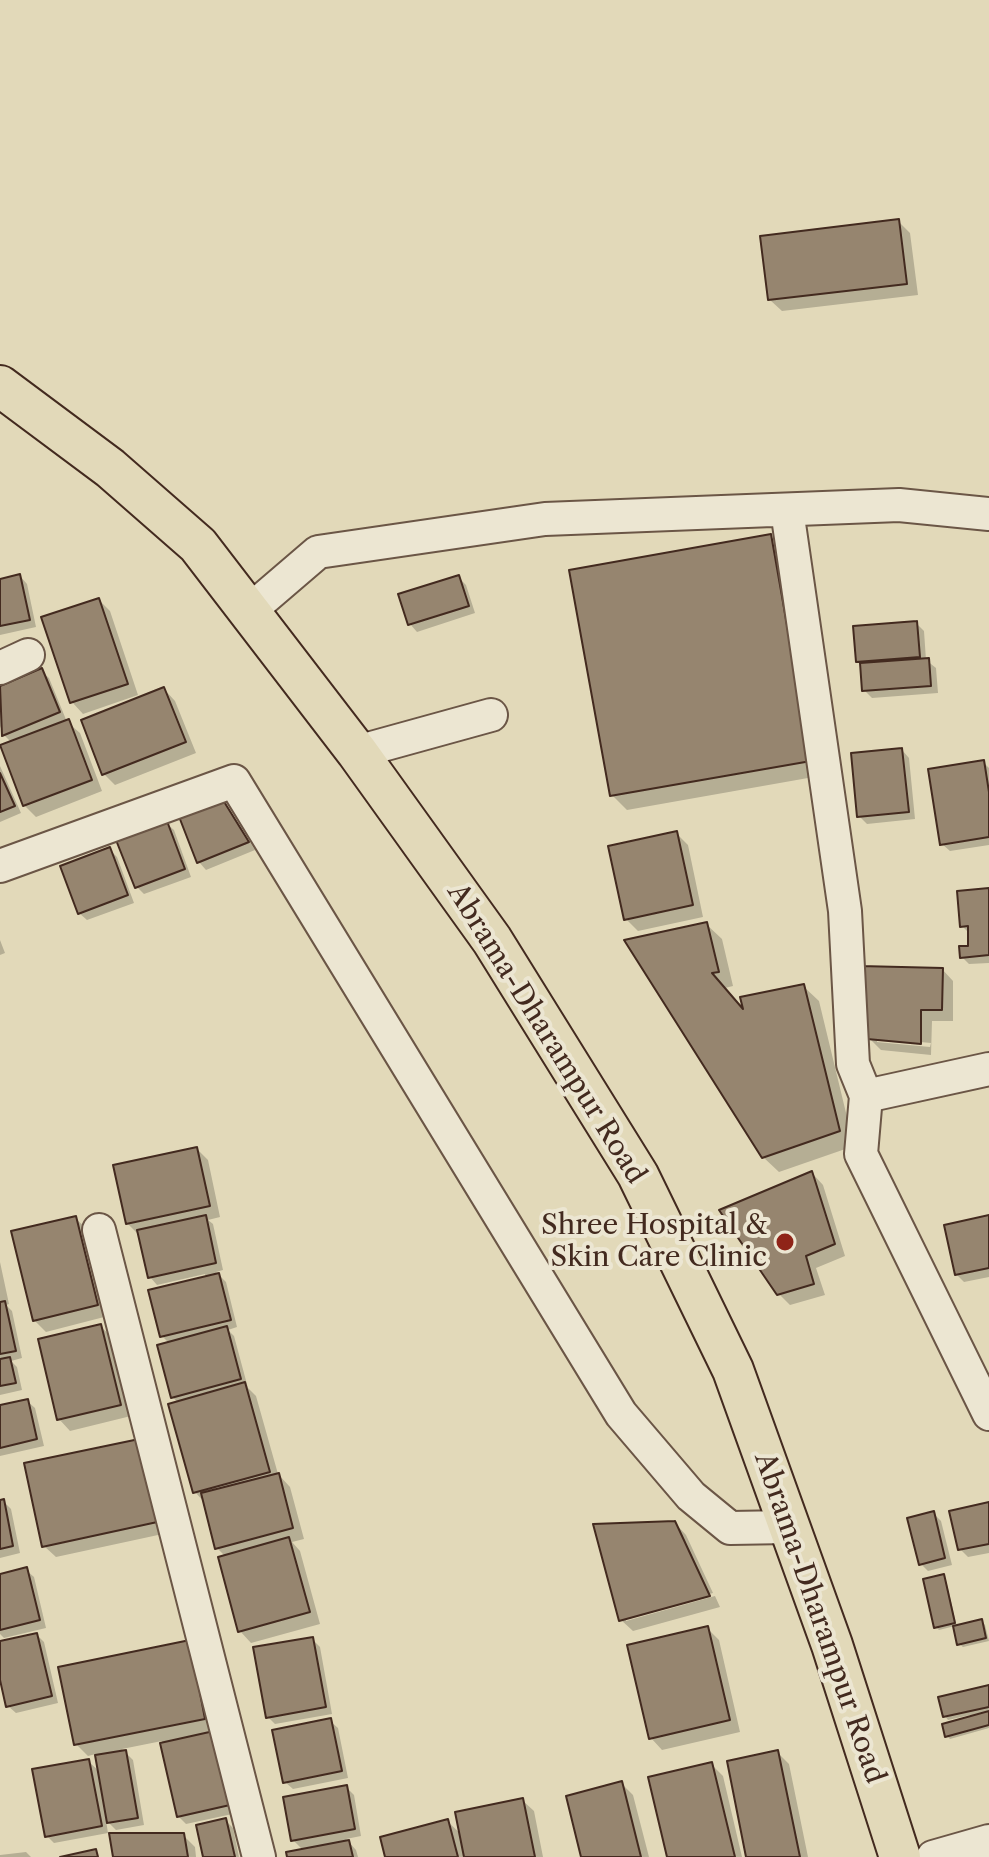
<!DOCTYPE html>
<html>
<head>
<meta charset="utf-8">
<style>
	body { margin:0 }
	canvas { display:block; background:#e2d9b9 }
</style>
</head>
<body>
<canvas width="989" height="1857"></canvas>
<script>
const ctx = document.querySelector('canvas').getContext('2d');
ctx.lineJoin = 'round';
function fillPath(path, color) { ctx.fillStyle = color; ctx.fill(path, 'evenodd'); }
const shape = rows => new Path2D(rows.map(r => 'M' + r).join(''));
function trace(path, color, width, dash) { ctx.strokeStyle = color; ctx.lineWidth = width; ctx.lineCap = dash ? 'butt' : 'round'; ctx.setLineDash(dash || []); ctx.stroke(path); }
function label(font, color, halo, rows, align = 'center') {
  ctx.font = font + ' "Libre Caslon Text",serif'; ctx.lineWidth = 8; ctx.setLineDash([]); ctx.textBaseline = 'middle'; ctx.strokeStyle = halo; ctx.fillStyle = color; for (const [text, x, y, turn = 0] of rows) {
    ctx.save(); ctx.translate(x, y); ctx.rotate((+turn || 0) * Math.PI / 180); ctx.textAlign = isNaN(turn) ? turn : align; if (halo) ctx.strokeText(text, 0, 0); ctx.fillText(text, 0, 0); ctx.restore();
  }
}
fillPath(shape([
	[898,221,910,233,918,295,782,311,770,300],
	[770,536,786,551,825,775,627,810,612,795],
	[20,576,27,584,36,627,0,635,0,581],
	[458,577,466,585,475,613,417,632,410,624],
	[99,600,110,611,138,695,83,714,72,702],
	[916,623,924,631,926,660,936,668,938,693,872,698,864,690,862,666,858,662],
	[41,671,49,678,67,722,80,733,102,791,36,817,24,805,12,743,4,735,0,726,0,688],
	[164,689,175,701,196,753,115,785,104,774],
	[902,750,909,758,915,819,867,824,859,816],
	[983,762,989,768,989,845,950,851,942,844],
	[0,766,21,813,0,822],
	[223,802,230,810,255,850,206,870,199,862],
	[166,823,174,830,191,877,144,894,137,887],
	[676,833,688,845,703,917,638,931,626,919],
	[110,850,117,857,134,903,87,920,79,913],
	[989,890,989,963,969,964,962,957,970,947,970,934,962,926],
	[706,924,722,939,733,986,725,988,746,1013,803,986,819,1001,854,1146,779,1172,763,1157,627,941],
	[0,940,5,953,0,955],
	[942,969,953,981,953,1021,932,1021,931,1055,881,1050,869,1038],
	[877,1038,931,1043,930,1047,877,1042],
	[197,1149,208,1160,220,1217,208,1220,213,1224,223,1270,216,1272,226,1282,237,1327,228,1330,234,1336,248,1388,256,1396,278,1474,290,1487,304,1539,292,1542,300,1551,320,1624,251,1643,240,1631,226,1557,217,1548,205,1503,195,1492,179,1403,172,1397,169,1343,162,1336,206,1278,205,1274,157,1285,150,1277,140,1236,127,1223],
	[812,1173,823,1185,845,1256,816,1268,825,1295,790,1305,778,1293],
	[989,1217,989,1277,964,1282,956,1274],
	[75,1218,87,1229,108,1316,46,1332,34,1320],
	[0,1262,9,1304,6,1305,12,1311,22,1358,11,1361,17,1367,22,1390,0,1395],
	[100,1326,112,1337,131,1416,70,1431,59,1419],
	[27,1401,35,1408,44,1446,0,1456,0,1407],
	[144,1440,172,1532,56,1557,44,1546],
	[3,1501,11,1509,20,1553,0,1558,0,1502],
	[989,1504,989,1553,968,1557,960,1549],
	[933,1513,941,1521,952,1565,928,1571,921,1564],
	[675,1523,686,1535,713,1593,626,1617,626,1621,715,1596,720,1607,633,1631,621,1620],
	[26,1570,34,1577,46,1628,4,1638,0,1634,0,1576],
	[943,1576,946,1580,957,1627,981,1621,985,1625,989,1641,963,1647,959,1644,955,1626,939,1630,936,1627],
	[707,1628,719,1640,740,1732,662,1750,651,1738],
	[37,1635,44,1642,58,1703,16,1713,8,1706,0,1671,0,1643],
	[312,1639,320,1647,332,1714,275,1724,268,1717],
	[189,1643,237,1813,186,1824,178,1816,162,1741,122,1749,133,1760,144,1825,116,1830,106,1820,108,1833,54,1843,47,1836,88,1761,100,1772,96,1754,88,1756,76,1744],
	[989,1687,989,1710,986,1711,989,1713,989,1728,950,1739,947,1736,971,1718,970,1715,948,1720,945,1716],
	[330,1721,338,1728,348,1778,293,1789,285,1782],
	[777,1752,789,1764,808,1857,748,1857],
	[711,1764,723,1776,742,1857,669,1857],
	[621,1783,633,1795,649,1857,583,1857],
	[346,1787,354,1795,361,1836,346,1839,356,1850,358,1857,289,1857,304,1851,293,1840],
	[522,1800,534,1811,543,1857,387,1857,448,1822,462,1835],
	[225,1820,233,1828,239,1857,205,1857],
	[183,1835,195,1847,196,1857,115,1857],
	[26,1852,31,1857,0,1857,0,1855]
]), '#0003');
const building = shape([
	[899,219,907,284,768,300,760,236,899,219],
	[771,534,811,761,610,796,569,570,771,534],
	[20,574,30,620,0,626,0,579,20,574],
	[459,575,469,606,408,625,398,594,459,575],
	[99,598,128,684,70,703,41,617,99,598],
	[917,621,920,657,856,662,853,626,917,621],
	[929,658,931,686,862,691,860,663,929,658],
	[42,668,60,712,2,736,0,686,42,668],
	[164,687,186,742,102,775,81,720,164,687],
	[69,719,92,780,23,806,0,745,69,719],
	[902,748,909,812,857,817,851,753,902,748],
	[984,760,989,792,989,837,940,845,928,769,984,760],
	[0,773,15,806,0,812,0,773],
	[223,800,249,842,197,863,178,814,223,800],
	[167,821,185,869,135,888,116,840,167,821],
	[677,831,693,905,624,920,608,846,677,831],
	[110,847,128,895,78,914,60,866,110,847],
	[989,888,989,955,960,958,959,946,968,946,968,926,960,927,957,891,989,888],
	[707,922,719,972,712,973,743,1009,740,997,804,984,840,1131,762,1158,624,940,707,922],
	[860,966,943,968,942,1010,921,1010,921,1044,867,1039,860,966],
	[197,1147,210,1206,126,1224,113,1165,197,1147],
	[812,1171,835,1244,806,1256,814,1284,777,1295,719,1210,812,1171],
	[206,1215,216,1263,148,1278,137,1230,206,1215],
	[989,1215,989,1268,955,1275,944,1225,989,1215],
	[76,1216,98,1305,33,1321,11,1231,76,1216],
	[219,1273,231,1320,160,1337,148,1290,219,1273],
	[5,1301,16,1351,0,1354,0,1302,5,1301],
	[101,1324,121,1405,57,1420,38,1339,101,1324],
	[227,1326,241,1379,171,1398,157,1345,227,1326],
	[10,1357,16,1383,0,1386,0,1359,10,1357],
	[245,1382,270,1472,193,1493,168,1404,245,1382],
	[28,1399,37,1439,0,1448,0,1405,28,1399],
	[144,1438,162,1521,42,1547,24,1463,144,1438],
	[279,1473,293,1528,215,1549,201,1493,279,1473],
	[4,1499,13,1546,0,1549,0,1500,4,1499],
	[989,1502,989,1544,958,1550,949,1511,989,1502],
	[934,1511,945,1558,919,1565,907,1518,934,1511],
	[675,1521,710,1596,619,1621,593,1524,675,1521],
	[289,1537,310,1612,238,1632,218,1557,289,1537],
	[27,1567,40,1620,0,1630,0,1574,27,1567],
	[944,1574,955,1623,934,1628,923,1579,944,1574],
	[982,1619,986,1638,957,1645,953,1626,982,1619],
	[708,1626,730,1720,649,1739,627,1645,708,1626],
	[37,1633,52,1696,6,1707,0,1680,0,1641,37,1633],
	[313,1637,326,1707,266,1718,253,1647,313,1637],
	[190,1640,205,1719,74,1745,58,1667,190,1640],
	[989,1685,989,1707,943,1717,938,1697,989,1685],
	[989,1711,989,1725,945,1737,942,1724,989,1711],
	[331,1718,342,1771,283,1783,272,1730,331,1718],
	[214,1731,230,1805,177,1817,160,1743,214,1731],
	[126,1750,138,1818,107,1823,95,1755,126,1750],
	[778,1750,800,1857,746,1857,727,1761,778,1750],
	[89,1759,102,1826,45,1837,32,1769,89,1759],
	[712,1762,735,1857,667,1857,648,1777,712,1762],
	[622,1781,641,1857,581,1857,566,1796,622,1781],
	[347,1785,355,1829,291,1841,283,1797,347,1785],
	[523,1798,535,1857,464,1857,455,1812,523,1798],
	[226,1818,235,1857,203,1857,196,1825,226,1818],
	[448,1819,458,1857,385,1857,380,1837,448,1819],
	[109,1833,184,1833,188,1857,113,1857,109,1833],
	[349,1840,353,1857,287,1857,286,1852,349,1840],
	[96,1849,98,1857,60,1857,96,1849]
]);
fillPath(building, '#96856f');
trace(building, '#432a1f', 2);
const minor = shape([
	[787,510,845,911,853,1064,866,1096,861,1154,989,1414],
	[248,612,318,552,545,519,899,505,989,514],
	[0,668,28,655],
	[357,752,491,715],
	[0,866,234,781,621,1414,691,1496,730,1528,789,1527],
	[866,1096,989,1069],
	[99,1230,259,1857],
	[933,1857,989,1841]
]);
const major = shape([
	[0,386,110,468,198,545,357,752,492,940,638,1175,733,1370,832,1645,900,1857]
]);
trace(minor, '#6b5646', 36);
trace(major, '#432a1f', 44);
trace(minor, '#ece6d2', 32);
trace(major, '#e2d9b9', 40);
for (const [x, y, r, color] of [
	[785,1242,10,"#8f2418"]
]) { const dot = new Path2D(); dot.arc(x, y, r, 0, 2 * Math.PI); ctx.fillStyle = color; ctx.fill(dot); trace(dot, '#ece6d2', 3); }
label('28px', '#432a1f', '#ece6d2', [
	["Abrama-Dharampur Road",546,1034,58],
	["Abrama-Dharampur Road",819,1618,71]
]);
label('28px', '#432a1f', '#ece6d2', [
	["Shree Hospital &",767,1226],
	["Skin Care Clinic",767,1258]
], 'right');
</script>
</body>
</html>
